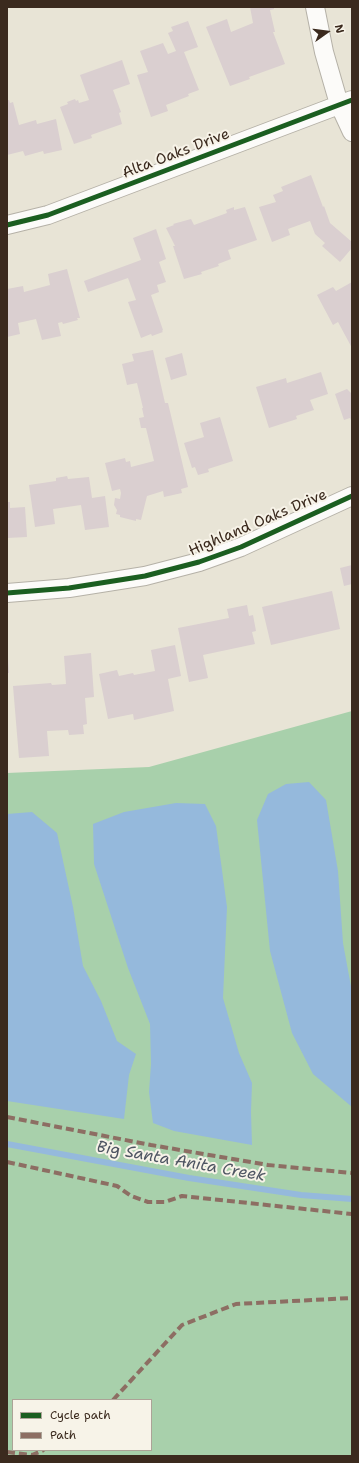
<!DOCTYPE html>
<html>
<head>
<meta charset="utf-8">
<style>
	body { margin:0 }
	#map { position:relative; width:359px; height:1463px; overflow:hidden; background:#e8e4d6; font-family:"Shantell Sans",sans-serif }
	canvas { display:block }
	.frame { position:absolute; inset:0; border:8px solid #3b2a1e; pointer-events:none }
	.legend { position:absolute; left:12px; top:1399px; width:140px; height:52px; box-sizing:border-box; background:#f7f3e8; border:1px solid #aca397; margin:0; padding:5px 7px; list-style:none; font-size:12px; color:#3b2a1e }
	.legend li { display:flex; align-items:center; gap:8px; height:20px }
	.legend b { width:20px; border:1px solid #aca397 }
	.north { position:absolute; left:307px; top:12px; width:40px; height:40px; -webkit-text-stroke:3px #f7f3e8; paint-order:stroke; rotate:76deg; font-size:11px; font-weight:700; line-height:16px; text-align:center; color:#3b2a1e }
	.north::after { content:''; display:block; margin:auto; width:14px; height:18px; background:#3b2a1e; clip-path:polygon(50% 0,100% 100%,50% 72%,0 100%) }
</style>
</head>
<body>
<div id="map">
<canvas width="359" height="1463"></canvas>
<div class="frame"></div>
<ul class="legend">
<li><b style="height:5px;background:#1b5e20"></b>Cycle path</li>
<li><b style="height:5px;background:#8d6e63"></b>Path</li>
</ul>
<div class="north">N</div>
</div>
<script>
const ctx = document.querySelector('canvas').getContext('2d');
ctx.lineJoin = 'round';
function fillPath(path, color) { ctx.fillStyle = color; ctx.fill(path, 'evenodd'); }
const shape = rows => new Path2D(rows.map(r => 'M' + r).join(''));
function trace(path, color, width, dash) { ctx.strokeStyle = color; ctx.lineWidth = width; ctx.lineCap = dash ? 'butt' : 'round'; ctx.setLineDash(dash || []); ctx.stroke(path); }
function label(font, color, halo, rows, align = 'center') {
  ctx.font = font + ' "Shantell Sans",sans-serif'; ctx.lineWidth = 4; ctx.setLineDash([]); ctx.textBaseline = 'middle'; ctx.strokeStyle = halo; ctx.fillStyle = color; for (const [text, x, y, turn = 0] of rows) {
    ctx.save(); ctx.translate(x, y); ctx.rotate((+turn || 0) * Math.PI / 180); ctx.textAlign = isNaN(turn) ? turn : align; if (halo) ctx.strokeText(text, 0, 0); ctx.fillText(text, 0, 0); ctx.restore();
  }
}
fillPath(shape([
	[352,711,352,1456,7,1456,7,773,149,767],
	[13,1400,151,1400,151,1450,13,1450]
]), '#a8d0ab');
fillPath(shape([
	[309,782,326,800,338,871,343,943,352,992,352,1107,313,1074,292,1033,270,951,257,820,268,794,286,784],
	[176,803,205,804,216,826,227,907,223,998,239,1053,252,1083,251,1112,252,1145,174,1131,153,1123,149,1092,151,1064,150,1024,128,968,94,864,93,824,124,812],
	[32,812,57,833,73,907,83,966,101,1001,117,1041,136,1054,129,1075,124,1119,7,1101,7,814]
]), '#95b9dc');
trace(shape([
	[7,1144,189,1178,301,1195,352,1199]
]), '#95b9dc', 6);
fillPath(shape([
	[250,7,274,7,274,9,270,10,275,32,273,32,285,64,249,77,250,79,230,86,206,27,227,19,231,32,253,23],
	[188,21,198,47,184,52,199,90,188,94,189,96,166,105,168,111,151,117,137,75,148,72,140,51,163,43,168,54,176,51,168,33,173,31,171,27],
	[122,60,130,84,113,90,121,112,119,113,122,124,91,135,92,138,74,144,60,107,68,104,67,102,75,99,76,101,78,100,79,103,89,100,80,75],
	[7,100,9,100,10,103,13,102,19,125,36,120,37,124,56,119,62,150,44,154,43,151,25,156,23,151,7,155],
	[311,175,323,207,324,206,330,223,352,242,352,248,340,262,322,246,325,243,315,234,310,221,288,229,290,235,272,242,259,207,276,202,273,195,283,191,281,187],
	[234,207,234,210,245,207,257,240,228,250,231,259,218,264,219,266,201,272,202,274,184,279,173,246,175,246,166,228,174,225,173,224,191,219,194,225,227,213,226,210],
	[156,229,166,259,159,262,166,282,157,285,159,292,151,295,163,330,162,331,163,332,152,336,151,334,141,338,128,302,136,300,128,278,88,292,84,281,141,260,133,238],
	[67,269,80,318,77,318,78,320,63,324,62,322,58,323,61,336,42,340,36,319,18,323,20,334,7,337,7,289,23,286,24,292,50,285,48,274],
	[352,282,352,348,338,322,333,325,317,295,333,287,336,291],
	[153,350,165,403,168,403,188,487,181,489,182,493,164,497,163,491,147,496,141,520,136,519,136,521,120,517,120,515,116,514,117,510,114,505,115,498,120,499,121,493,120,489,112,491,105,463,125,458,126,462,130,461,131,467,154,461,146,428,141,428,139,418,144,417,142,408,143,408,137,383,127,385,122,364,134,361,132,354],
	[182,353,187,375,171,380,165,358],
	[321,372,328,394,310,400,314,410,296,416,297,419,269,428,256,387,286,378,287,383],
	[347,389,352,394,352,422,350,418,344,420,335,394],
	[220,417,233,461,208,469,209,472,198,475,195,467,192,468,184,443,204,437,200,423],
	[67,476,68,479,89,477,92,498,105,496,109,527,85,530,81,505,53,509,55,524,35,527,29,485,56,481,56,478],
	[7,502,10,502,10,508,25,507,27,537,7,538],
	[352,565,352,584,344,586,340,568],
	[332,591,340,629,271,645,262,607],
	[247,605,249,616,253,615,256,631,252,632,255,644,203,655,208,678,189,682,178,628,229,618,227,609],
	[175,645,181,676,168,679,174,711,134,720,133,714,108,719,99,674,117,670,119,676,133,673,134,675,155,671,151,650],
	[91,653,94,697,85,698,87,724,83,725,84,734,69,735,68,730,47,731,49,756,19,758,13,686,51,683,52,685,66,684,64,656],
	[7,658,8,658,9,673,7,673]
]), '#dacfd0');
const minor = shape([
	[315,7,324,52,339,104,352,132],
	[7,225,48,215,352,100],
	[7,593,69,588,145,576,199,562,241,547,352,496]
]);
trace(minor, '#b5b1a7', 20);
trace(minor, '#fcfbf9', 18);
trace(shape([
	[7,1117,151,1145,268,1165,352,1173],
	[7,1162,117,1186,131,1196,148,1202,165,1202,182,1196,352,1214],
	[113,1400,182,1325,236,1304,352,1298],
	[7,1452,32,1455,44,1450]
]), '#8d6e63', 4, [8, 4]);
trace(shape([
	[7,225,48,215,352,100],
	[7,593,69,588,145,576,199,562,241,547,352,496]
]), '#1b5e20', 5);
label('15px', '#3b2a1e', '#f7f3e8', [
	["Alta Oaks Drive",176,154,-21],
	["Highland Oaks Drive",258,523,-23]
]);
label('italic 16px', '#4e5562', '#f7f3e8', [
	["Big Santa Anita Creek",181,1162,10]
]);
</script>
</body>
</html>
